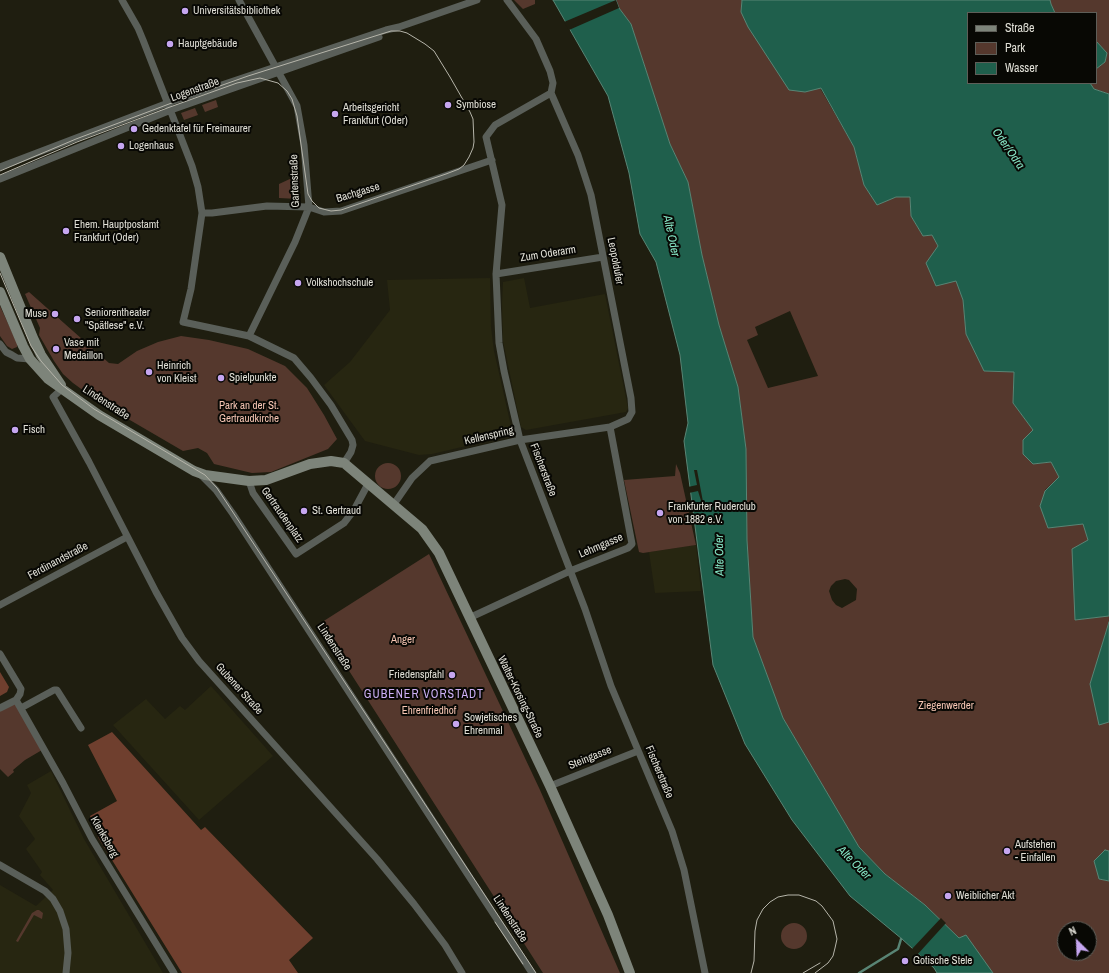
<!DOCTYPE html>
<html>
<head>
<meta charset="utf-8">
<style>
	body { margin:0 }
	#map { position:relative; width:1109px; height:973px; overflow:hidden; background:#1f1e10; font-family:"Archivo Narrow",sans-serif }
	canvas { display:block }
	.legend { position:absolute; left:967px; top:12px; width:130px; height:72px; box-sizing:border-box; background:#080804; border:1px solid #5e5e58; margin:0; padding:5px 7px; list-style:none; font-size:12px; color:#e0dfd6 }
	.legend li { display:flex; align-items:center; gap:8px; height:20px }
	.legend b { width:20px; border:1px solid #5e5e58 }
	.north { position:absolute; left:1057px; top:921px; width:40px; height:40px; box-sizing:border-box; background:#080804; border:1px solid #5e5e58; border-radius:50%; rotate:336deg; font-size:11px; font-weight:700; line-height:16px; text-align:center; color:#e0dfd6 }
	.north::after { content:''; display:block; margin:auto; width:14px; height:18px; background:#c6a6f0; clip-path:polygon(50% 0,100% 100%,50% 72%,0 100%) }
</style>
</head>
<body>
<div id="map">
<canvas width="1109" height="973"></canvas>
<ul class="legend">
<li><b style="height:5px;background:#7d847a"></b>Straße</li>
<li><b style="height:11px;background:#55382d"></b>Park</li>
<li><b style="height:11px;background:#1f5f4c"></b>Wasser</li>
</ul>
<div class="north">N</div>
</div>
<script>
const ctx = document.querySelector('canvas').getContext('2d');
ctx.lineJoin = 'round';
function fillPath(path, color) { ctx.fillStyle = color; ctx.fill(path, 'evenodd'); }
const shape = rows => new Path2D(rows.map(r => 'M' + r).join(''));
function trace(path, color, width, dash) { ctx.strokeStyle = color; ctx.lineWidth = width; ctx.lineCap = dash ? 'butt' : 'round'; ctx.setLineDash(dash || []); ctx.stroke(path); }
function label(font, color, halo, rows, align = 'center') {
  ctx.font = font + ' "Archivo Narrow",sans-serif'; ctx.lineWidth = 4; ctx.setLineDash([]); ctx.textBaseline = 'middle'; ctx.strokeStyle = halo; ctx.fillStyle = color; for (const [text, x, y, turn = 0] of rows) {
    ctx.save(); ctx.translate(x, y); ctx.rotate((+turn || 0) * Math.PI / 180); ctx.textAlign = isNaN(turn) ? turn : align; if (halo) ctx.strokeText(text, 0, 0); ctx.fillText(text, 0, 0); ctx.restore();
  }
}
fillPath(shape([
	[490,278,491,327,494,351,513,435,432,454,419,455,365,441,324,385,350,362,390,310,387,280],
	[524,278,530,308,605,294,628,408,626,412,526,430,521,427,503,341,502,303,503,282],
	[696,545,701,591,655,593,649,552],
	[211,686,273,756,199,820,113,725,146,699,165,719,180,706,185,710],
	[51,771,84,839,163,973,0,973,0,885,36,906,53,890,40,875,42,872,26,849,35,839,19,816,31,793,27,785]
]), '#272611');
fillPath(shape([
	[514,0,535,0,535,4,523,9],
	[616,0,742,0,741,12,805,92,820,88,854,147,864,185,877,204,896,197,910,197,911,216,923,236,932,235,956,280,963,300,966,334,1014,372,1013,403,1033,430,1033,464,1051,462,1059,477,1045,490,1048,528,1083,523,1088,540,1075,620,1109,616,1109,622,1101,648,1099,724,1109,722,1109,851,1105,851,1099,879,1109,881,1109,973,993,973,959,938,925,905,885,874,859,847,783,718,753,637,747,540,746,449,738,387,719,325,702,255,688,182,670,144,631,24,619,8],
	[790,311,818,376,768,388,747,340,758,335,755,327],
	[845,579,849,580,857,589,856,600,842,608,836,605,832,600,829,591,831,586,836,581],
	[1065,929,1089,929,1089,953,1065,953],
	[1050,0,1109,0,1109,94,1094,89,1090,83,1096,83,1096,69,1105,62,1107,54,1096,41,1096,13,1055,13,1051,4],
	[216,100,218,107,205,112,202,105],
	[195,108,198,115,184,120,181,113],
	[300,177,300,198,298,199,279,198,279,184,292,178],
	[29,292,109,363,118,364,137,351,158,342,181,336,209,340,248,349,285,366,307,388,324,415,337,439,328,449,271,472,252,473,214,464,207,453,198,448,183,451,99,402,73,383,63,374,54,361,39,335,40,328,25,294],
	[0,306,17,343,17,347,12,349,7,346,0,336],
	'375 476a13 13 0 1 1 26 0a13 13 0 1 1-26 0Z',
	[676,464,680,473,696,545,643,553,639,552,624,480,675,476],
	[429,554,540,790,620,973,543,973,319,624],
	[15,703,42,750,25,760,13,770,14,772,8,777,0,769,0,711],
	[37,910,39,910,43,913,42,919,34,915,18,942,16,941,32,913],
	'781 936a13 13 0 1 1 26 0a13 13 0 1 1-26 0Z'
]), '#55382d');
fillPath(shape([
	[0,672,9,687,7,692,0,696],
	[112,732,201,830,205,827,313,938,289,960,298,973,182,973,99,839,90,816,117,801,88,745]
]), '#6f3f2e');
const water = shape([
	[553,0,616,0,619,8,631,24,670,144,688,182,702,255,719,325,738,387,746,449,747,540,753,637,783,718,859,847,885,874,925,905,959,938,966,935,993,973,937,973,934,968,902,939,850,896,792,820,745,744,713,665,684,441,688,423,680,355,656,262,640,234,629,173,608,96,553,0],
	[742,0,1050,0,1051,4,1055,13,968,13,968,83,1090,83,1094,89,1109,94,1109,616,1075,620,1072,549,1088,540,1083,524,1048,528,1040,506,1045,491,1059,477,1051,462,1033,464,1023,454,1023,440,1033,430,1013,403,1014,372,984,371,966,334,963,300,956,281,936,286,926,263,938,246,932,235,923,236,911,216,910,197,896,197,877,205,864,185,854,147,821,88,805,92,789,90,748,27,741,12,742,0],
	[1096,41,1107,53,1105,62,1096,69,1096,41],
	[1109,622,1109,722,1099,725,1090,684,1109,622],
	[1105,850,1109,851,1109,881,1099,879,1094,861,1105,850]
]);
fillPath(water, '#1f5f4c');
trace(water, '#598575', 1);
fillPath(shape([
	[616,0,619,8,569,30,564,22],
	[694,470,697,470,704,507,703,507,698,491,689,493,688,487,697,485],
	[941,918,946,923,917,955,911,950]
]), '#1f1e10');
trace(shape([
	[859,973,898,949,901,939]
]), '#598575', 2.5);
trace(shape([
	[122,0,138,28,143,40,192,166,198,187,202,213,191,289,183,322,249,336,294,358,311,378,331,405,352,440,353,445,351,452,344,463],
	[239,0,297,106,304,145,309,207,295,242,249,336],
	[507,0,536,39,550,71,553,83,551,93,495,125,486,137,502,205,496,274,499,343,504,371,520,440,585,609,611,686,672,831,684,870,705,973],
	[0,167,168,103,326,50,386,30,399,27,477,0],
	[0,179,171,110,379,37],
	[202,213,212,213,267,206,309,207,324,212,341,211,492,160],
	[496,274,603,257],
	[0,344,6,352,12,355,17,358,30,359],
	[63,388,53,397,89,462,156,592,182,638,199,661,377,859,414,904,445,945,462,973],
	[201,475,216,490,233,514,532,973],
	[249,481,253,493,296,554,344,523,354,510,368,484],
	[394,504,412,478,430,461,520,440,610,427,628,419,632,412,631,398,591,195,578,155,551,93],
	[0,605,127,537],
	[469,618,570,571,628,548,632,544,610,427],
	[0,654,21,689,20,694,16,700,0,708],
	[16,700,63,783,92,839,174,973],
	[21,708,54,690,57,690,81,728],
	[550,786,638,751],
	[0,865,45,891,53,899,60,911,66,929,68,953,66,973]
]), '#5a5f59', 7);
trace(shape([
	[0,257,33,338,41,355,61,385],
	[0,292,23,346,30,359,48,379,99,415,194,471,205,475,249,481,266,480,310,464,331,461,344,463,422,529,439,553,550,786,608,915,630,973]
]), '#7d847a', 10);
trace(shape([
	[0,171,76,139,169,104,248,76,391,31,400,31,407,33,425,44,434,51,450,77,470,112,473,119,474,142,473,148,469,157,464,165,459,169,446,174,341,210,331,211,319,208,312,201,308,194,297,116,292,99,287,91,278,83,260,78,237,83,170,107,77,142,0,175],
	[0,273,31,346,41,361,62,385,94,409,205,475,217,488,536,973],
	[495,922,523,964],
	[751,973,754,961,755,931,757,920,763,909,770,902,778,897,788,895,799,895,816,901,822,906,833,921,837,939,835,948,833,956,828,963,815,973],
	[803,973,820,963]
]), '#b6b5aa', 1);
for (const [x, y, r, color] of [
	[185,11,4,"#c6a6f0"],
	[170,44,4,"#c6a6f0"],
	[448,105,4,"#c6a6f0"],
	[335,114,4,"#c6a6f0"],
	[134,129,4,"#c6a6f0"],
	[121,146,4,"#c6a6f0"],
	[66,231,4,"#c6a6f0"],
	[298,283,4,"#c6a6f0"],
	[55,314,4,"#c6a6f0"],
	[77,319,4,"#c6a6f0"],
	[56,349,4,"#c6a6f0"],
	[149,372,4,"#c6a6f0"],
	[221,378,4,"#c6a6f0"],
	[15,430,4,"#c6a6f0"],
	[304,511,4,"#c6a6f0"],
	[660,513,4,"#c6a6f0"],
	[452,675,4,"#c6a6f0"],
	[456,724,4,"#c6a6f0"],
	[1007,851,4,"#c6a6f0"],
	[948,896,4,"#c6a6f0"],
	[905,961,4,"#c6a6f0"]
]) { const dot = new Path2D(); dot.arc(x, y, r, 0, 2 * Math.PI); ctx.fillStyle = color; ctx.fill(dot); trace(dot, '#080804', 1.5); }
label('11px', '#e0dfd6', '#080804', [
	["Universitätsbibliothek",193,11],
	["Hauptgebäude",178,44],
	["Symbiose",456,105],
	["Arbeitsgericht",343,108],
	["Frankfurt (Oder)",343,121],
	["Gedenktafel für Freimaurer",142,129],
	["Logenhaus",129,146],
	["Ehem. Hauptpostamt",74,225],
	["Frankfurt (Oder)",74,238],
	["Volkshochschule",306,283],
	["Seniorentheater",85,313],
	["\"Spätlese\" e.V.",85,326],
	["Muse",47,314,"right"],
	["Vase mit",64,343],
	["Medaillon",64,356],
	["Heinrich",157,366],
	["von Kleist",157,379],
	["Spielpunkte",229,378],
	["Fisch",23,430],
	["Frankfurter Ruderclub",668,507],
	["von 1882 e.V.",668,520],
	["St. Gertraud",312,511],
	["Friedenspfahl",444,675,"right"],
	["Sowjetisches",464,718],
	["Ehrenmal",464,731],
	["Aufstehen",1015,845],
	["- Einfallen",1015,858],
	["Weiblicher Akt",956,896],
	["Gotische Stele",913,961]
], 'left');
label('11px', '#e0dfd6', '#080804', [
	["Logenstraße",195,90,-20],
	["Gartenstraße",295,181,-92],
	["Bachgasse",358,193,-17],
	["Zum Oderarm",548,254,-9],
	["Leopoldufer",615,261,79],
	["Lindenstraße",106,403,33],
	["Kellenspring",489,436,-13],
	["Fischerstraße",543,470,69],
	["Gertraudenplatz",282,515,55],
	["Lehmgasse",601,546,-23],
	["Ferdinandstraße",58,561,-28],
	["Lindenstraße",334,647,57],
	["Gubener Straße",239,689,48],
	["Walter-Korsing-Straße",520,697,64],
	["Steingasse",590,758,-22],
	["Fischerstraße",659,772,67],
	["Klenksberg",104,837,60],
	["Lindenstraße",510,919,57]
]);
label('11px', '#f7c6b4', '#080804', [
	["Park an der St.",249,406],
	["Gertraudkirche",249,419],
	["Anger",403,640],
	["Ziegenwerder",946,706],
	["Ehrenfriedhof",429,711]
]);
label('italic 12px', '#86e6c6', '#080804', [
	["Oder/Odra",1008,149,55],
	["Alte Oder",671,236,78],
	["Alte Oder",720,555,-91],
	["Alte Oder",854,863,45]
]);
ctx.letterSpacing = '1px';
label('12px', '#cdb0f5', '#080804', [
	["GUBENER VORSTADT",424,695]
]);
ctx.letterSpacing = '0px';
</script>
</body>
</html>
